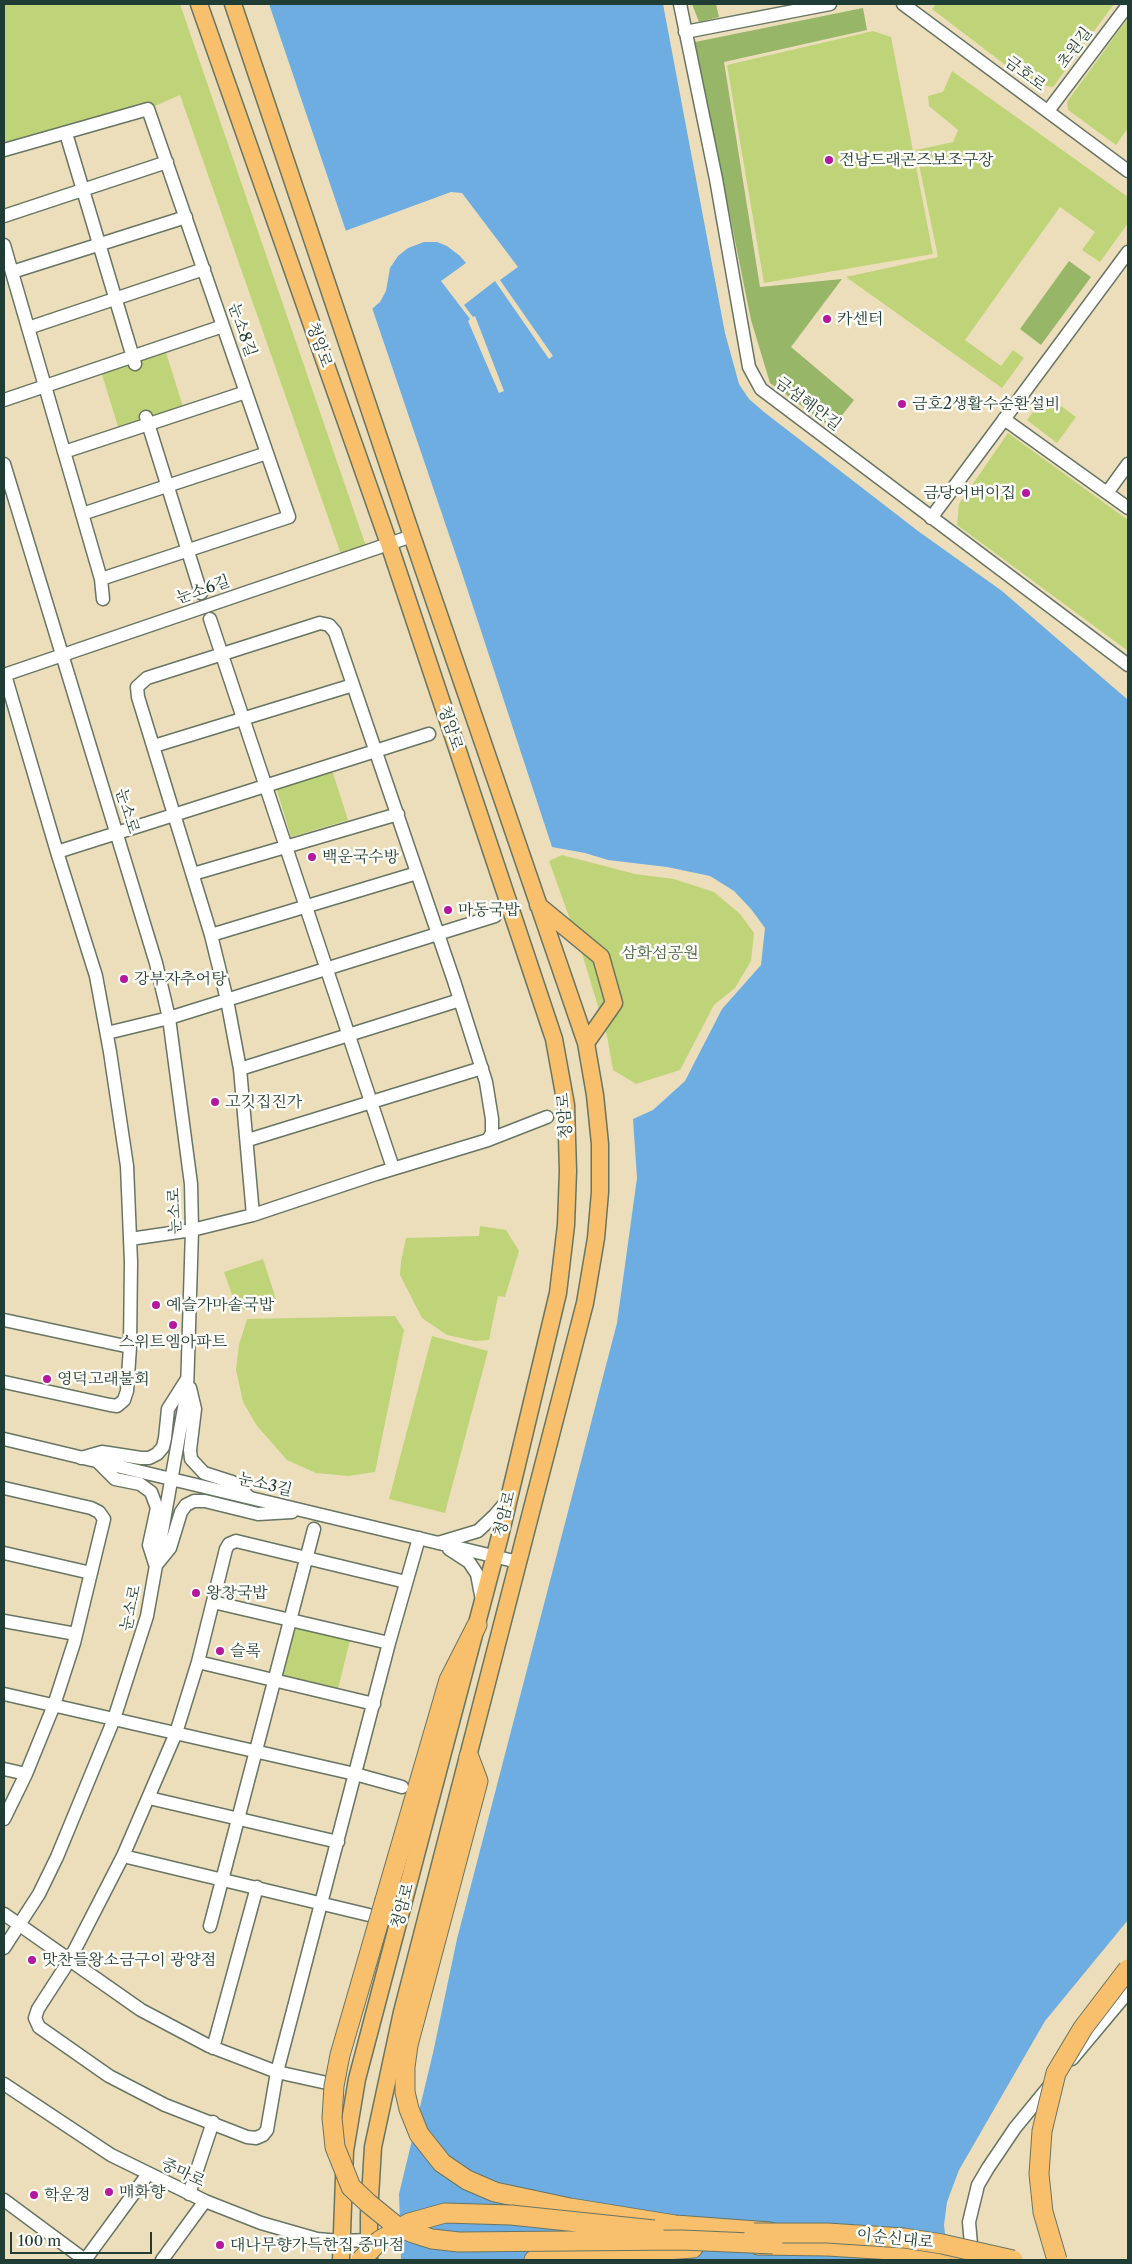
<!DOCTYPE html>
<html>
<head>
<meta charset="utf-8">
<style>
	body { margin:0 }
	#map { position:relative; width:1132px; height:2264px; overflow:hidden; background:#ecdebb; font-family:"Libre Caslon Text",serif }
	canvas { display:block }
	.frame { position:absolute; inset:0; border:5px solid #1f3d34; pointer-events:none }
	.scale { position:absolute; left:10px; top:2232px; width:142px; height:22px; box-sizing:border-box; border:2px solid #1f3d34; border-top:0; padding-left:6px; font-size:15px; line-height:18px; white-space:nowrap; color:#1f3d34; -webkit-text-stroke:4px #fdfcf7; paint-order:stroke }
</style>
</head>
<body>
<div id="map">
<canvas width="1132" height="2264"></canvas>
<div class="frame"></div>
<div class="scale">100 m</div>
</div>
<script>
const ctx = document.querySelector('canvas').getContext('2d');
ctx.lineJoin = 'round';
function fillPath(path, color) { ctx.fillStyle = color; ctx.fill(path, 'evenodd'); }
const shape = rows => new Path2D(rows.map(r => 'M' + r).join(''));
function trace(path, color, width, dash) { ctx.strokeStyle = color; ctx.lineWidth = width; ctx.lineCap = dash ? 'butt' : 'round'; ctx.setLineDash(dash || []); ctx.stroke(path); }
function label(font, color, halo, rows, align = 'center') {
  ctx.font = font + ' "Libre Caslon Text","Noto Serif KR",serif'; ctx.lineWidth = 5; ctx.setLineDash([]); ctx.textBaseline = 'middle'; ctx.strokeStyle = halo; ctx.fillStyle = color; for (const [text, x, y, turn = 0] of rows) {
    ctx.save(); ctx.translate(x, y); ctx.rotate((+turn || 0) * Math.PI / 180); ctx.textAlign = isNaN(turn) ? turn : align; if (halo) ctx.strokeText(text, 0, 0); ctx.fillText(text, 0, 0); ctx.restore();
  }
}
fillPath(shape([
	[4,4,180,4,368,552,343,560,180,95,148,109,4,150],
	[936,4,1114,4,1053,87,1029,83,932,9],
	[1128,18,1128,128,1116,145,1068,110,1067,102],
	[873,31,891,37,933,254,764,283,727,65],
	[952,71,1128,197,1128,223,1100,262,1082,250,1095,232,1060,207,965,340,1001,366,1013,350,1024,358,1002,388,846,277,938,257,916,150,953,142,958,130,929,106,928,96,943,92],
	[164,346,185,413,120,433,100,368],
	[1046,395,1076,417,1057,443,1027,420],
	[1008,433,1128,520,1128,651,957,525,959,504],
	[332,770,348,820,291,837,276,787],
	[562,855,635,874,674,879,714,892,740,914,754,933,751,961,735,988,714,1005,680,1070,636,1084,613,1070,607,1036,581,950,549,861],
	[480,1226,506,1230,519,1251,505,1297,498,1296,489,1340,475,1341,447,1335,422,1318,400,1275,401,1261,406,1238,479,1236],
	[263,1259,276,1299,238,1312,224,1272],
	[395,1316,404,1330,375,1472,348,1476,316,1473,287,1460,257,1426,243,1402,236,1370,239,1345,247,1319],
	[432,1336,488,1351,445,1513,389,1499],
	[295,1627,350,1640,338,1689,283,1676]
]), '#bfd478');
fillPath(shape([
	[692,4,716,4,719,17,699,22],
	[863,8,867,30,724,62,760,287,842,279,791,347,854,400,832,428,770,383,751,320,695,42],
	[1069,261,1091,277,1041,345,1020,329]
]), '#97b668');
fillPath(shape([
	[269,4,663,4,725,333,739,384,749,399,764,412,918,531,1002,591,1128,700,1128,1920,1045,2021,959,2170,947,2202,944,2225,948,2260,401,2260,399,2194,433,2053,457,1939,617,1323,637,1178,633,1119,653,1110,685,1081,722,1009,761,965,765,928,751,909,734,891,710,876,667,867,608,860,585,853,552,847,462,573]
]), '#6eade1');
fillPath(shape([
	[451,192,462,193,518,267,500,280,553,356,549,359,495,281,464,305,473,317,475,316,504,391,499,393,468,321,470,319,441,281,466,263,460,256,447,246,437,242,424,242,408,248,398,256,390,268,386,291,380,302,372,309,345,231]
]), '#ecdebb');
const minor = shape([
	[680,4,716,179,749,367,761,389,1128,665],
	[903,4,1128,171],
	[685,32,830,4],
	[1048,111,1128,5],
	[68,140,135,364],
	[4,150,148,109,289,517,101,579],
	[4,216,167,162],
	[4,245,101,579,103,599],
	[12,272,186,217],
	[28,328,204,269],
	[4,400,223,326],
	[146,417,201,593],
	[1004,419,1128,508],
	[64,452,246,392],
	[4,464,156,963,169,1018,191,1184,192,1230,187,1391,147,1616,114,1719,57,1857,39,1894,4,1948],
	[1107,493,1128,464],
	[82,514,267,453],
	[931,518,1128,252],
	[210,619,393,1168],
	[4,675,412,536],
	[154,746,353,685],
	[57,852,429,734],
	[193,874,398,814],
	[211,935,417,873],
	[107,1033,169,1018,495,916],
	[240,1069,460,1000],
	[248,1140,482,1068],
	[488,1140,547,1117],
	[130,1239,192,1230,253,1215,376,1174,488,1140,492,1133,492,1119,486,1082,454,981,335,632,329,625,320,623,147,678,137,687,138,697,211,935,227,1000,240,1069,253,1215],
	[4,1320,130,1347],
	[4,1382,110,1405,117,1406,124,1400,127,1391,130,1347,131,1262,127,1166,110,1052,96,976,57,852,5,675],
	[190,1388,195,1409,190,1450,191,1459,204,1473,232,1482,249,1497],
	[4,1439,518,1562],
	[81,1458,102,1452,141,1458,149,1458,157,1454,163,1447,165,1438,168,1409,187,1379],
	[98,1462,115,1479,140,1484,151,1492,157,1508,149,1545,155,1564],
	[4,1488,91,1508,99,1512,104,1519,74,1643,54,1705,26,1774,4,1819],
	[438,1543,478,1531,495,1515,508,1500],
	[449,1549,469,1562,477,1574,482,1600],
	[4,1553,91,1573],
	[157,1564,170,1548,181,1512,186,1505,194,1501,205,1501,258,1514,292,1512],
	[406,1582,236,1541,229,1544,226,1549,198,1662,176,1733,123,1856,69,1961,38,2009,35,2018,39,2027,109,2076,165,2105,247,2137,256,2138,263,2135,267,2130,277,2072,389,1643,419,1538],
	[213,1602,389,1643],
	[4,1621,76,1634],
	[198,1662,374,1704],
	[4,1694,355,1774,402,1787],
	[4,1769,26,1774],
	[149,1798,338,1842],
	[123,1856,369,1915],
	[4,1914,141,2010,209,2046,277,2072,327,2083],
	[210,1926,314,1529],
	[213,2048,257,1887],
	[1072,2059,1128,1992],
	[4,2084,111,2155,205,2201,261,2223,317,2239,340,2241,369,2240],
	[189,2194,213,2122],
	[4,2200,85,2260],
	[972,2256,969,2222,978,2185,988,2168,1015,2128,1051,2084],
	[85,2260,148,2174],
	[162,2260,205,2201]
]);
const major = shape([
	[199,4,389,544,554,1039,566,1105,568,1171,566,1225,558,1293,500,1536,357,2079,345,2151,341,2260],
	[233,4,412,536,586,1043,595,1095,600,1144,600,1192,596,1238,585,1303,402,2012,373,2147,369,2214,369,2260],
	[538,905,601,957,614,1003,586,1043]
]);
const highway = shape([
	[469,1757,478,1781,408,2045,405,2067,405,2092,409,2109,419,2134,442,2163,467,2180,495,2192,570,2208,675,2225,770,2232],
	[385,1900,449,1680,477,1625],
	[758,2245,828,2246,908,2251,958,2260],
	[534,2260,693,2248]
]);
trace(minor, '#677563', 15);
trace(major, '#677563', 19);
trace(highway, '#677563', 21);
trace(minor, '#fff', 12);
trace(major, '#f8bf6c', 16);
trace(highway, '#f8bf6c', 19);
const highwayBridge = shape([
	[385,1900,340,2055,334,2086,332,2118,335,2147,351,2187,368,2203,395,2225,413,2233,432,2239,459,2242,682,2240,773,2244],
	[754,2233,827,2233,904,2238,942,2244,1013,2260],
	[361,2260,379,2241,409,2223,445,2213,511,2215,654,2230],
	[1057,2260,1043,2212,1039,2174,1042,2131,1056,2073,1083,2028,1128,1969]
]);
trace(highwayBridge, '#677563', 21, []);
trace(highwayBridge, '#f8bf6c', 19);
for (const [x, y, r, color] of [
	[829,160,5,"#b5179e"],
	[827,319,5,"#b5179e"],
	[902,404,5,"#b5179e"],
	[1026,493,5,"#b5179e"],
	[312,857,5,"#b5179e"],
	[448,910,5,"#b5179e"],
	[124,979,5,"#b5179e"],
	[215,1102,5,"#b5179e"],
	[156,1305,5,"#b5179e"],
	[173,1325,5,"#b5179e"],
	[47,1379,5,"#b5179e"],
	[196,1593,5,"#b5179e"],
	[220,1651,5,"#b5179e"],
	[32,1960,5,"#b5179e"],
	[109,2192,5,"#b5179e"],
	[34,2195,5,"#b5179e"],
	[220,2245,5,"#b5179e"]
]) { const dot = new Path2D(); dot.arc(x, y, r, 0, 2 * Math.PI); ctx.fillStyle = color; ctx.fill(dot); trace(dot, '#fdfcf7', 2); }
label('16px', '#1f3d34', '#fdfcf7', [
	["초원길",1075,48,-53],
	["금호로",1025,74,37],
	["눈소8길",242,330,71],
	["청암로",319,345,71],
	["금섬해안길",808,404,37],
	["눈소6길",203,590,-19],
	["청암로",450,728,72],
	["눈소로",127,811,73],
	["청암로",565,1116,-94],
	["눈소로",175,1211,-92],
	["눈소3길",265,1485,13],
	["청암로",505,1514,-76],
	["눈소로",131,1608,-78],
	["청암로",403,1906,-75],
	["중마로",183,2173,25],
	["이순신대로",895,2239,6]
]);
label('16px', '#1f3d34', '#fdfcf7', [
	["전남드래곤즈보조구장",839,160],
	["카센터",837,319],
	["금호2생활수순환설비",912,404],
	["금당어버이집",1016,493,"right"],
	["백운국수방",322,857],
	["마동국밥",458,910],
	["강부자추어탕",134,979],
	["고깃집진가",225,1102],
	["예슬가마솥국밥",166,1305],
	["스위트엠아파트",173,1342,"center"],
	["영덕고래불회",57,1379],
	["왕창국밥",206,1593],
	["슬록",230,1651],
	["맛찬들왕소금구이 광양점",42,1960],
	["매화향",119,2192],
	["학운정",44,2195],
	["대나무향가득한집 중마점",230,2245]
], 'left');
label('16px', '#476345', '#fdfcf7', [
	["삼화섬공원",660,953]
]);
</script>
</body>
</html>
